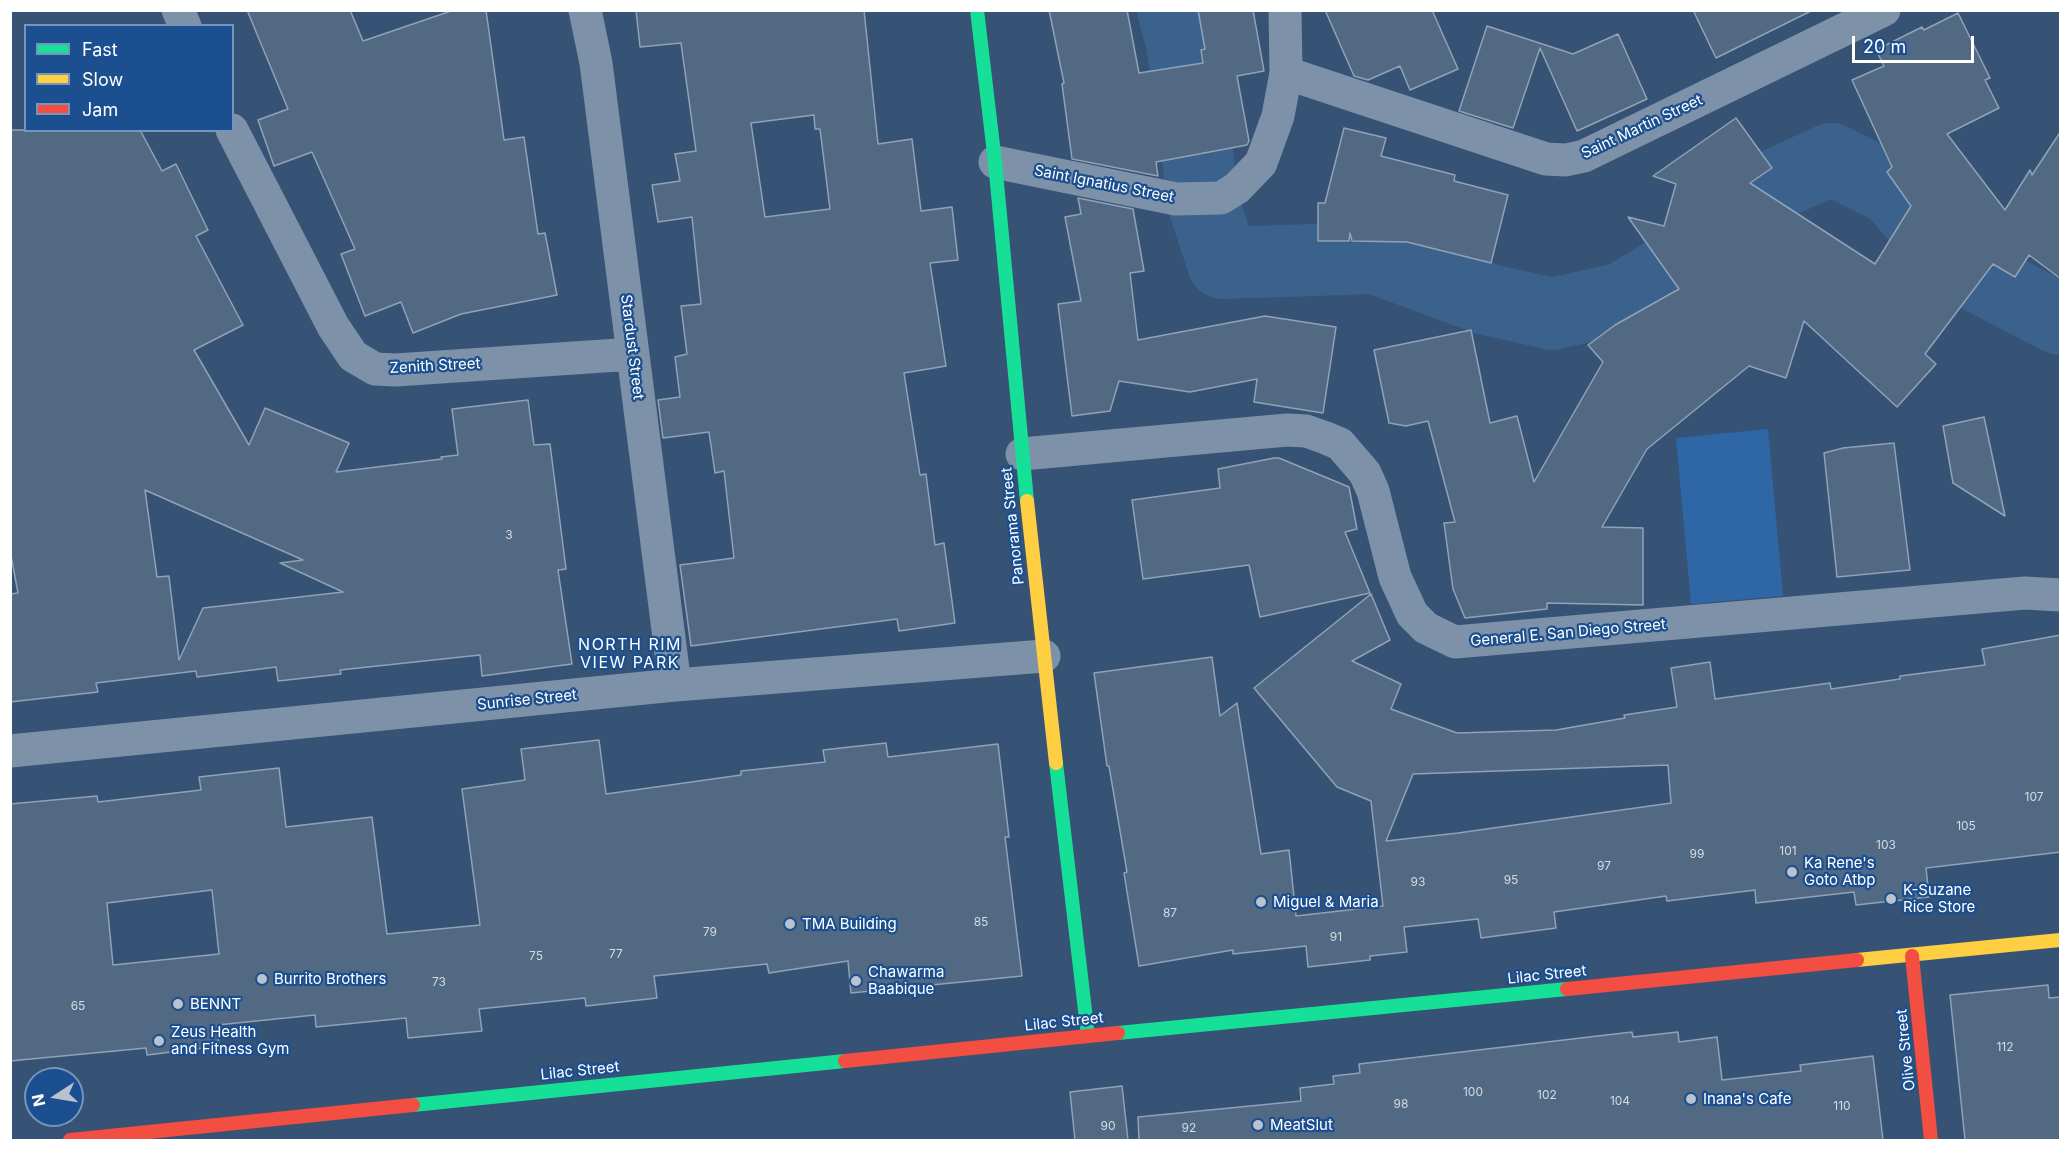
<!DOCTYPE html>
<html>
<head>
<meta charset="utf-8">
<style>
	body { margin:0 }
	#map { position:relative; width:2071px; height:1151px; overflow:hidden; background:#365274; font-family:Inter,sans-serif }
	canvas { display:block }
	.frame { position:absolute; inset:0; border:12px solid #fff; pointer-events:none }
	.legend { position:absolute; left:24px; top:24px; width:210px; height:108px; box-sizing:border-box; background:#1b4f8f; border:2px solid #7695bc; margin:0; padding:8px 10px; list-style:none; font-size:18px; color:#fff }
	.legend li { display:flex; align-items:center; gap:12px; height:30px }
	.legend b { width:30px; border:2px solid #7695bc }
	.north { position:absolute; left:24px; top:1067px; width:60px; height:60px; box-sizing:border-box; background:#1b4f8f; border:2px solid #7695bc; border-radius:50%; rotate:258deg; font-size:16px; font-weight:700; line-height:24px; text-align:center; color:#fff }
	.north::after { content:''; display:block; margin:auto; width:21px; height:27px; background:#b9c2ce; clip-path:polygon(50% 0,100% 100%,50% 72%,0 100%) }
	.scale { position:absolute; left:1852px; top:36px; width:122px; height:27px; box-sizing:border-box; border:3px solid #fff; border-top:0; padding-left:8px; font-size:18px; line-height:21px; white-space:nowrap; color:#fff; -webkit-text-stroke:4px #1b4f8f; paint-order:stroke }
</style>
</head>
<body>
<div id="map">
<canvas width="2071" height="1151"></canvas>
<div class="frame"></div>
<ul class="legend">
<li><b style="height:8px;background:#16e098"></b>Fast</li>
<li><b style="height:8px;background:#ffcf43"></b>Slow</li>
<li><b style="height:8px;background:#f24e42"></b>Jam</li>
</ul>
<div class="north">N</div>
<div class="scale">20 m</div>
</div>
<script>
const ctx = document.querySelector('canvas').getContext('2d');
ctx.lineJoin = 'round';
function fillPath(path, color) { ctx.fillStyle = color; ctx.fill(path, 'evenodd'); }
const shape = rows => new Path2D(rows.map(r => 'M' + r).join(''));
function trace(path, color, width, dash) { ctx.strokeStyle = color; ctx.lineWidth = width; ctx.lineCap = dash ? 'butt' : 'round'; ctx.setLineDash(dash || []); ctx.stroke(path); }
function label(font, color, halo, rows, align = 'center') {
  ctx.font = font + ' Inter,sans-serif'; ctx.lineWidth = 4.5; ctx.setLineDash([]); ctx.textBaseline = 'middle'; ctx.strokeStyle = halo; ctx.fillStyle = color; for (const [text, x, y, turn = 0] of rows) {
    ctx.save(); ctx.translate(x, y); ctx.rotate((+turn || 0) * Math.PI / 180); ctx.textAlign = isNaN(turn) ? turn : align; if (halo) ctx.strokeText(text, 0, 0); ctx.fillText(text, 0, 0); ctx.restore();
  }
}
fillPath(shape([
	[1768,429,1783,596,1691,604,1676,438]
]), '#2f66a5');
trace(shape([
	[1173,10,1182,43,1204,205,1223,263,1375,258,1486,299,1552,314,1623,298,1687,259,1762,191,1831,159,1893,190,1958,266,2060,319]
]), '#3b618d', 72);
const building = shape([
	[247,10,350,10,363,41,454,10,486,10,504,140,524,137,538,234,545,233,557,295,461,314,413,333,401,302,365,316,341,254,355,249,312,152,274,166,258,120,288,109,247,10],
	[636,10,864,10,878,144,912,139,921,211,952,207,958,260,930,263,946,366,904,373,920,475,926,474,935,545,944,543,955,623,899,631,897,619,691,646,680,565,734,558,724,471,715,473,709,432,663,438,658,400,680,397,675,357,687,354,681,306,701,304,692,217,658,222,652,185,680,181,675,154,696,151,681,43,640,47,636,10],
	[814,115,815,129,820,129,830,209,765,217,751,123,814,115],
	[1049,10,1127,10,1139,73,1203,63,1201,50,1205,49,1198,10,1253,10,1264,71,1237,76,1249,141,1247,145,1156,162,1158,176,1072,159,1062,84,1064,83,1049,10],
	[1325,10,1432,10,1458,69,1410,90,1400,66,1368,80,1354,76,1325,10],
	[1693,10,1813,10,1716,58,1693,10],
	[1958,13,1990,78,1985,80,1999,108,1947,134,2005,210,2030,170,2032,175,2061,131,2061,279,2029,255,2015,277,1993,264,1925,354,1936,364,1897,407,1804,321,1786,378,1749,366,1647,449,1602,527,1643,528,1643,605,1547,603,1547,609,1465,618,1453,589,1444,523,1455,522,1428,421,1406,426,1389,423,1374,350,1471,330,1490,423,1517,416,1534,482,1603,362,1588,345,1615,325,1679,289,1628,217,1664,226,1676,184,1653,176,1736,118,1772,168,1750,183,1875,264,1911,206,1887,172,1892,167,1852,80,1884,66,1876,50,1922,27,1924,30,1958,13],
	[1487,26,1573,54,1618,34,1647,99,1577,131,1540,48,1513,128,1459,111,1487,26],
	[1344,128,1386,138,1381,156,1455,175,1454,181,1508,195,1491,263,1407,242,1352,241,1350,233,1349,241,1318,241,1318,203,1325,203,1344,128],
	[10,130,140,130,162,171,176,164,208,230,196,236,243,325,194,350,249,445,265,408,349,443,336,472,442,459,441,457,458,455,452,409,528,400,534,445,550,444,566,569,558,570,572,664,482,676,480,655,340,670,341,674,278,681,276,667,197,677,196,671,96,683,98,692,10,702,10,594,18,593,10,550,10,130],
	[145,490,303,560,280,563,343,592,203,608,179,660,169,576,157,577,145,490],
	[1078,198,1133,209,1144,271,1130,273,1138,340,1265,316,1336,327,1323,413,1254,402,1257,379,1190,392,1119,381,1110,411,1072,416,1058,304,1081,301,1065,217,1081,214,1078,198],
	[1984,417,2005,516,1953,483,1943,426,1984,417],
	[1894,443,1910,570,1837,577,1824,453,1843,448,1894,443],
	[1274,458,1279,458,1349,487,1357,529,1345,532,1370,593,1260,617,1249,565,1143,579,1132,500,1220,488,1218,469,1274,458],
	[1371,594,1390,640,1352,661,1401,684,1391,709,1457,733,1556,730,1625,718,1624,715,1677,707,1671,668,1710,662,1715,699,1830,683,1831,689,1900,679,1900,676,1985,665,1982,649,2061,635,2061,852,1926,868,1929,897,1856,905,1854,892,1756,903,1755,890,1667,901,1666,896,1554,912,1556,928,1481,938,1478,919,1404,927,1407,952,1370,956,1370,960,1308,967,1306,946,1233,954,1233,950,1139,966,1124,873,1127,872,1109,766,1107,766,1094,673,1212,657,1220,716,1237,703,1261,854,1289,850,1296,916,1383,906,1371,801,1337,787,1254,688,1371,594],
	[1668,765,1671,803,1458,833,1386,841,1413,774,1668,765],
	[599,740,606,794,741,775,741,771,825,762,823,750,886,743,888,757,998,744,1009,837,1005,837,1022,976,851,993,848,961,769,973,767,964,654,976,657,998,586,1006,585,998,479,1009,482,1031,408,1038,406,1018,316,1027,315,1015,217,1025,219,1046,147,1055,146,1048,10,1061,10,804,97,796,98,802,201,790,199,777,279,768,286,827,372,817,387,934,480,925,462,789,525,780,521,749,599,740],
	[212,890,219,954,113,965,107,903,212,890],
	[2048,985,2049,998,2061,997,2061,1140,1965,1140,1950,995,2048,985],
	[1632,1032,1633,1037,1678,1032,1679,1042,1717,1037,1722,1080,1801,1071,1800,1065,1873,1056,1883,1140,1139,1140,1138,1117,1301,1101,1300,1088,1334,1084,1333,1076,1360,1073,1359,1064,1632,1032],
	[1122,1086,1128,1140,1075,1140,1070,1092,1122,1086]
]);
fillPath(building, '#526984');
trace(building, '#92a2b6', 1.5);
trace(shape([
	[178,10,185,26],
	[585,10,596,63,675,685],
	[1286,73,1546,159,1566,160,1584,156,1884,10],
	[232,130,333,326,353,356,375,369,396,370,633,354],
	[995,162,1176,199,1221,198,1237,188,1261,163,1278,116,1286,73,1285,10],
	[1022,454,1287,430,1306,431,1326,438,1340,444,1365,473,1373,491,1395,577,1412,614,1426,628,1455,642,2025,593,2060,595],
	[10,751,675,685,1044,656]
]), '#7d92a8', 33);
trace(shape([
	[977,10,995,162,1027,501],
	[1056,763,1088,1036],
	[1118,1033,1567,989],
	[413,1105,845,1061]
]), '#16e098', 14);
trace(shape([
	[1027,501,1056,763],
	[1857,960,2060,940]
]), '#ffcf43', 14);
trace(shape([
	[1912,956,1931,1140],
	[1567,989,1857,960],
	[845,1061,1118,1033],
	[70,1140,413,1105]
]), '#f24e42', 14);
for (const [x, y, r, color] of [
	[1792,872,6,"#b9c2ce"],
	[1891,899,6,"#b9c2ce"],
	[1261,902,6,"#b9c2ce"],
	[790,924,6,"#b9c2ce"],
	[262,979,6,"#b9c2ce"],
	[856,981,6,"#b9c2ce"],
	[178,1004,6,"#b9c2ce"],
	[159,1041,6,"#b9c2ce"],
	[1691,1099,6,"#b9c2ce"],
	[1258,1125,6,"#b9c2ce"]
]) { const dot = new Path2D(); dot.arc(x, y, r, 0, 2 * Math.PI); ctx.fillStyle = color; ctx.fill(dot); trace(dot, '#1b4f8f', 2); }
label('12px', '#d4dae0', null, [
	["3",509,535],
	["107",2034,797],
	["105",1966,826],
	["103",1886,845],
	["101",1788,851],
	["99",1697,854],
	["97",1604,866],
	["95",1511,880],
	["93",1418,882],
	["87",1170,913],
	["85",981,922],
	["79",710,932],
	["91",1336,937],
	["77",616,954],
	["75",536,956],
	["73",439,982],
	["65",78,1006],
	["112",2005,1047],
	["100",1473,1092],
	["102",1547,1095],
	["104",1620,1101],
	["98",1401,1104],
	["110",1842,1106],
	["90",1108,1126],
	["92",1189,1128]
]);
label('15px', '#fff', '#1b4f8f', [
	["Saint Martin Street",1642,127,-25],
	["Saint Ignatius Street",1104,184,11],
	["Stardust Street",632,347,83],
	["Zenith Street",435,366,-3],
	["Panorama Street",1013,526,-96],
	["General E. San Diego Street",1568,633,-5],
	["Sunrise Street",527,700,-6],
	["Lilac Street",1547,975,-6],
	["Lilac Street",1064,1022,-6],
	["Olive Street",1906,1050,-96],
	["Lilac Street",580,1071,-6]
]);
label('15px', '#fff', '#1b4f8f', [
	["Ka Rene's",1804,863],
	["Goto Atbp",1804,880],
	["K-Suzane",1903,890],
	["Rice Store",1903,907],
	["Miguel & Maria",1273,902],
	["TMA Building",802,924],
	["Chawarma",868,972],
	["Baabique",868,989],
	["Burrito Brothers",274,979],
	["BENNT",190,1004],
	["Zeus Health",171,1032],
	["and Fitness Gym",171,1049],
	["Inana's Cafe",1703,1099],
	["MeatSlut",1270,1125]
], 'left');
ctx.letterSpacing = '1.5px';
label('16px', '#fff', '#1b4f8f', [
	["NORTH RIM",630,645],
	["VIEW PARK",630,663]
]);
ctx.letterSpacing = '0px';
</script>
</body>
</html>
